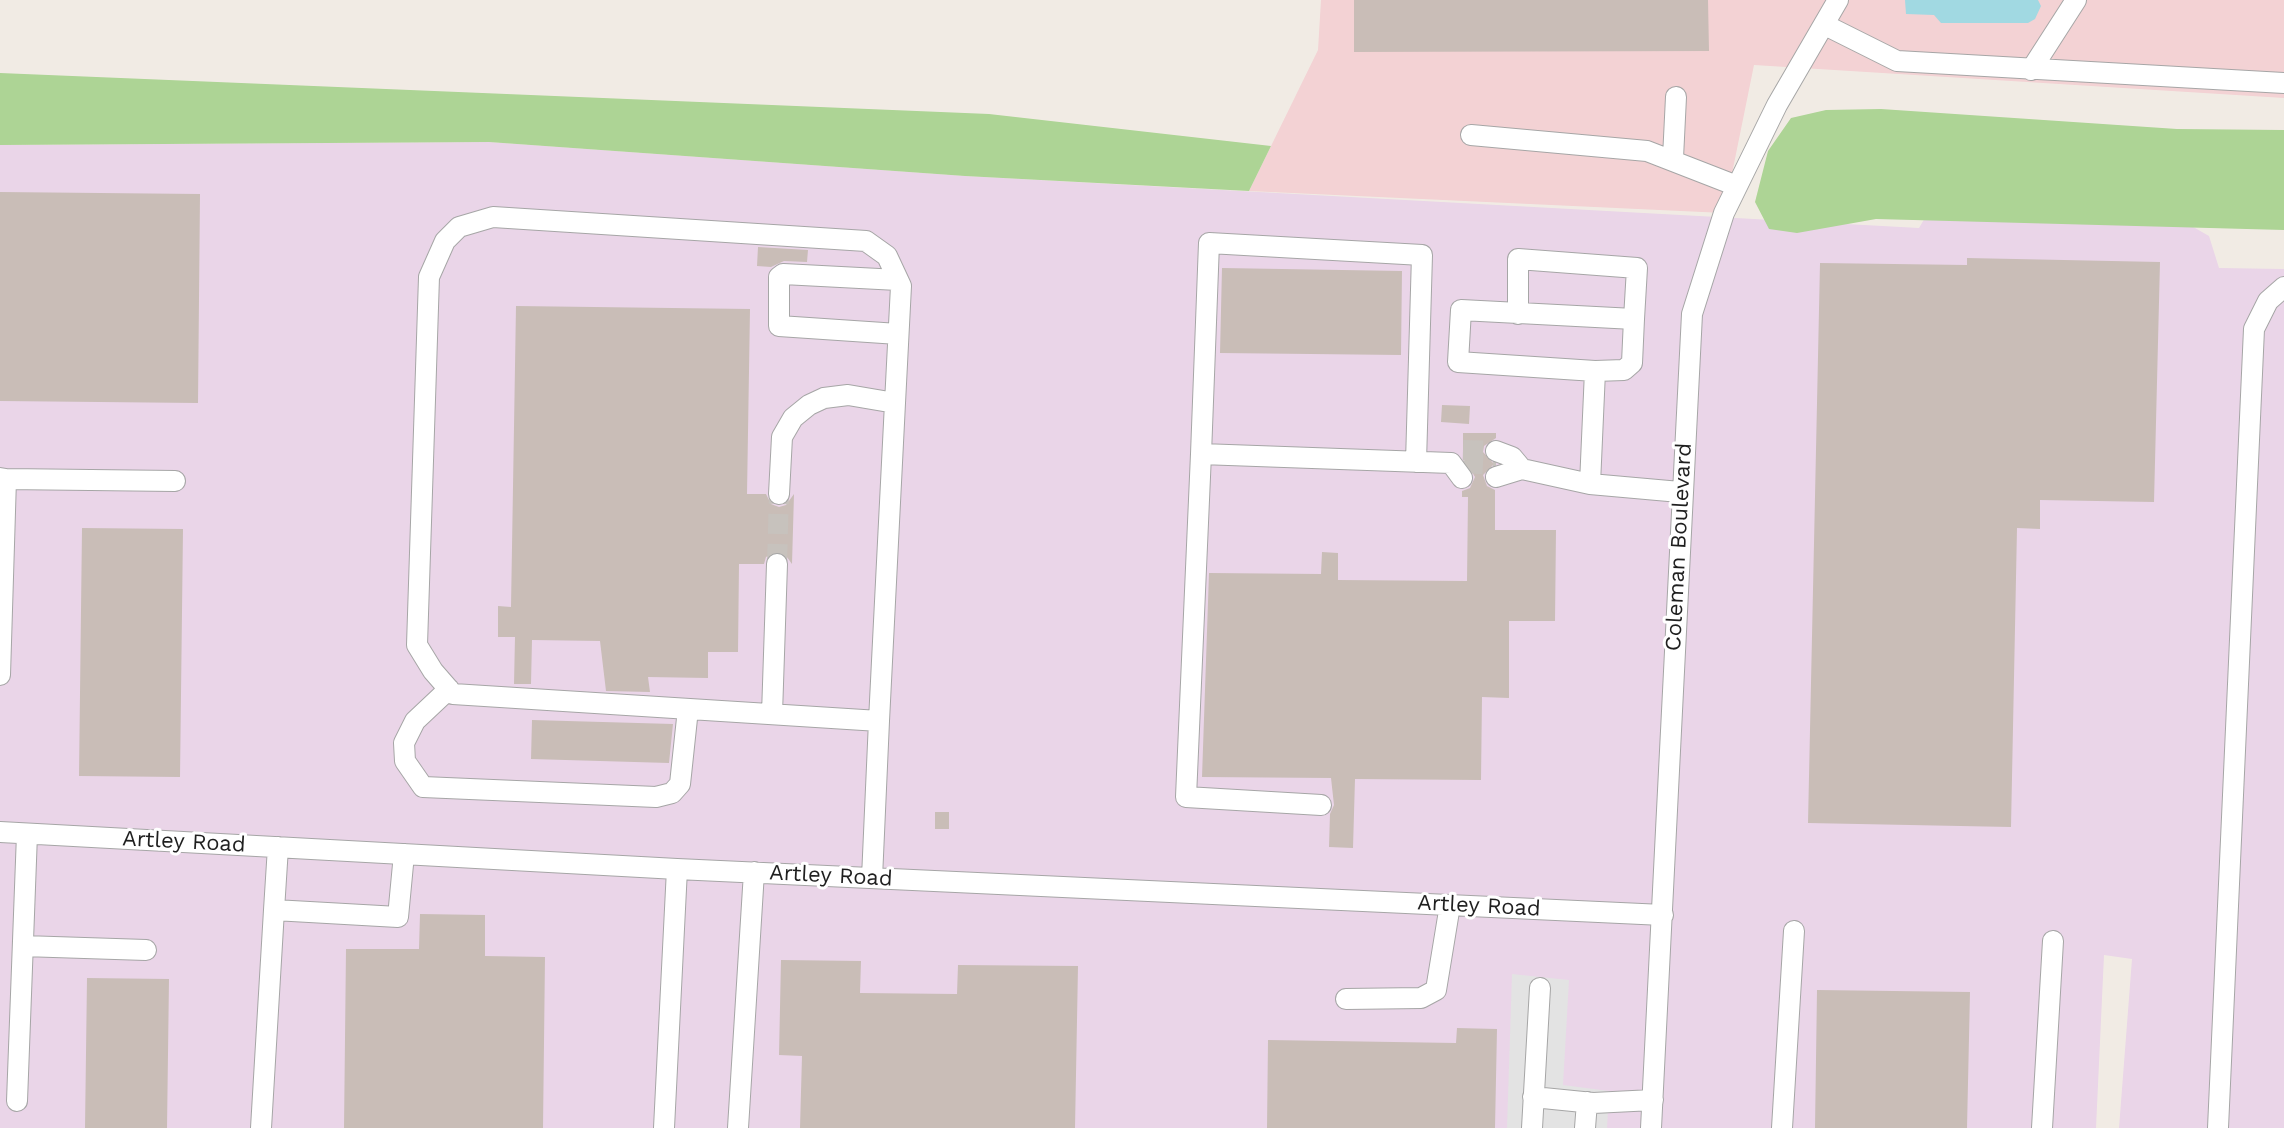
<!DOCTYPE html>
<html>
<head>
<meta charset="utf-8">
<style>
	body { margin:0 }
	canvas { display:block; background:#f1ebe4 }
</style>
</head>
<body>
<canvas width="2284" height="1128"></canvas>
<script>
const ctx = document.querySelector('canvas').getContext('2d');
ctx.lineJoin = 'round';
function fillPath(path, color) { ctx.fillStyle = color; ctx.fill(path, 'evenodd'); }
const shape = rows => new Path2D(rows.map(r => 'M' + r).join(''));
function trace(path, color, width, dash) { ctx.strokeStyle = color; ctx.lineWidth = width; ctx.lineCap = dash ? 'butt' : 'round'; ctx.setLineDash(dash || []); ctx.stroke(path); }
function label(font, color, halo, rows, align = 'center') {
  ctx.font = font + ' "Work Sans",sans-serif'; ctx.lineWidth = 6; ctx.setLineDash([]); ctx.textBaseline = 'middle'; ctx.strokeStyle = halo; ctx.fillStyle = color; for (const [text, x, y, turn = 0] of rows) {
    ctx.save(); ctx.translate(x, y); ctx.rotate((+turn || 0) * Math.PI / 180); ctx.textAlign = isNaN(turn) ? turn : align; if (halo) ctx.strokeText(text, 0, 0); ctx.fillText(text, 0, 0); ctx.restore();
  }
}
fillPath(shape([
	[1321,0,2284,0,2284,98,1754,65,1724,213,1249,191,1318,50]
]), '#f3d2d4');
fillPath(shape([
	[489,142,965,176,1919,228,1929,211,2174,216,2209,236,2219,268,2284,269,2284,1128,2119,1128,2132,959,2104,955,2096,1128,0,1128,0,145]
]), '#ead5e8');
fillPath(shape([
	[0,73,989,114,1271,146,1249,191,965,176,489,142,0,145],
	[1881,109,2177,129,2284,130,2284,230,1876,219,1797,233,1769,229,1755,202,1768,151,1791,118,1826,110]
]), '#add495');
fillPath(shape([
	[1512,974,1569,980,1563,1085,1609,1091,1607,1128,1507,1128]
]), '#e3e3e3');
fillPath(shape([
	[1905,0,2038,0,2041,6,2035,19,2028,23,1941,23,1934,15,1906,14]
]), '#a1d9e2');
fillPath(shape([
	[1354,0,1708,0,1709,51,1354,52],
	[0,192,200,194,198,403,0,401],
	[758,247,808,250,807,262,784,261,771,267,757,266],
	[1967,258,2160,262,2154,502,2040,500,2040,529,2017,528,2011,827,1808,823,1820,263,1967,265],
	[1222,268,1402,271,1401,355,1220,353],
	[516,306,750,309,747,494,766,494,771,504,779,507,786,505,794,494,792,564,784,553,777,551,766,557,764,564,739,564,738,652,708,652,708,678,648,677,650,692,606,691,600,641,532,640,531,684,514,684,515,637,498,637,498,606,511,607],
	[1442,405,1470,406,1469,424,1441,422],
	[1463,433,1496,433,1496,438,1484,446,1483,452,1494,464,1483,475,1487,486,1495,490,1495,530,1556,530,1555,621,1509,621,1509,698,1482,697,1481,780,1355,779,1353,848,1329,847,1330,814,1334,805,1331,778,1202,777,1209,573,1321,574,1322,552,1338,553,1338,580,1467,581,1468,497,1462,497,1462,491,1470,488,1475,477,1463,457],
	[82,528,183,529,180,777,79,776],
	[532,720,673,724,669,763,531,759],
	[935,812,949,812,949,829,935,829],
	[420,914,485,915,485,956,545,957,543,1128,344,1128,346,949,419,949],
	[781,960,861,961,860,993,957,994,958,965,1078,966,1075,1128,800,1128,802,1056,779,1055],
	[87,978,169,979,167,1128,85,1128],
	[1817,990,1970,992,1967,1128,1815,1128],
	[1457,1028,1497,1029,1495,1128,1267,1128,1268,1040,1456,1043]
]), '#c9bdb7');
trace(shape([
	[1463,450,1496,451],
	[1463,463,1496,465],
	[777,564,779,494]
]), '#c7c2bd', 20, [20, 10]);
const minor = shape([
	[1825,25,1897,61,2284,83],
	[2031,70,2076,0],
	[1471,135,1647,151,1737,186],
	[1673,158,1676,97],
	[898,280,783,274,779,277,779,326,898,334],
	[1518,314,1518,259,1637,268,1634,319],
	[1595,371,1624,370,1632,363,1634,319,1461,310,1458,362,1595,371,1590,484,1680,492],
	[1496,451,1512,457,1522,469],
	[1201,454,1209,243,1422,255,1416,462],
	[1496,477,1522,469,1590,484],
	[0,478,6,479,0,675],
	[6,479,175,481],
	[779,494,782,437,793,418,809,405,824,398,848,395,895,403],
	[449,689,415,721,404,743,405,761,423,787,656,797,672,793,680,784,688,709],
	[772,714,777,564],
	[1321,805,1186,797,1201,454,1451,463,1462,478],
	[0,832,677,869,1663,915],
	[278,847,274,910,398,917,404,854],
	[872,878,879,721,895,403,901,286,887,256,866,241,493,217,459,227,445,241,429,277,417,645,433,671,453,694,879,721],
	[23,946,146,950],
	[1346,999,1421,998,1436,990,1450,905],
	[1533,1097,1593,1103,1653,1100],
	[17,1101,27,834],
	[261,1128,274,910],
	[664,1128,677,869],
	[738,1128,754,872],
	[1532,1128,1540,988],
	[1585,1128,1587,1102],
	[1651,1128,1692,314,1724,213,1777,105,1838,0],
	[1782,1128,1794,931],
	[2042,1128,2053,941],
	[2218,1128,2254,329,2268,301,2284,287]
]);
trace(minor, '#a6a6a6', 22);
trace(minor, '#fff', 20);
label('22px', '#1f1f1f', '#fff', [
	["Coleman Boulevard",1679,547,-87],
	["Artley Road",184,842,3],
	["Artley Road",831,876,3],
	["Artley Road",1479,906,3]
]);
</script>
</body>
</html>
